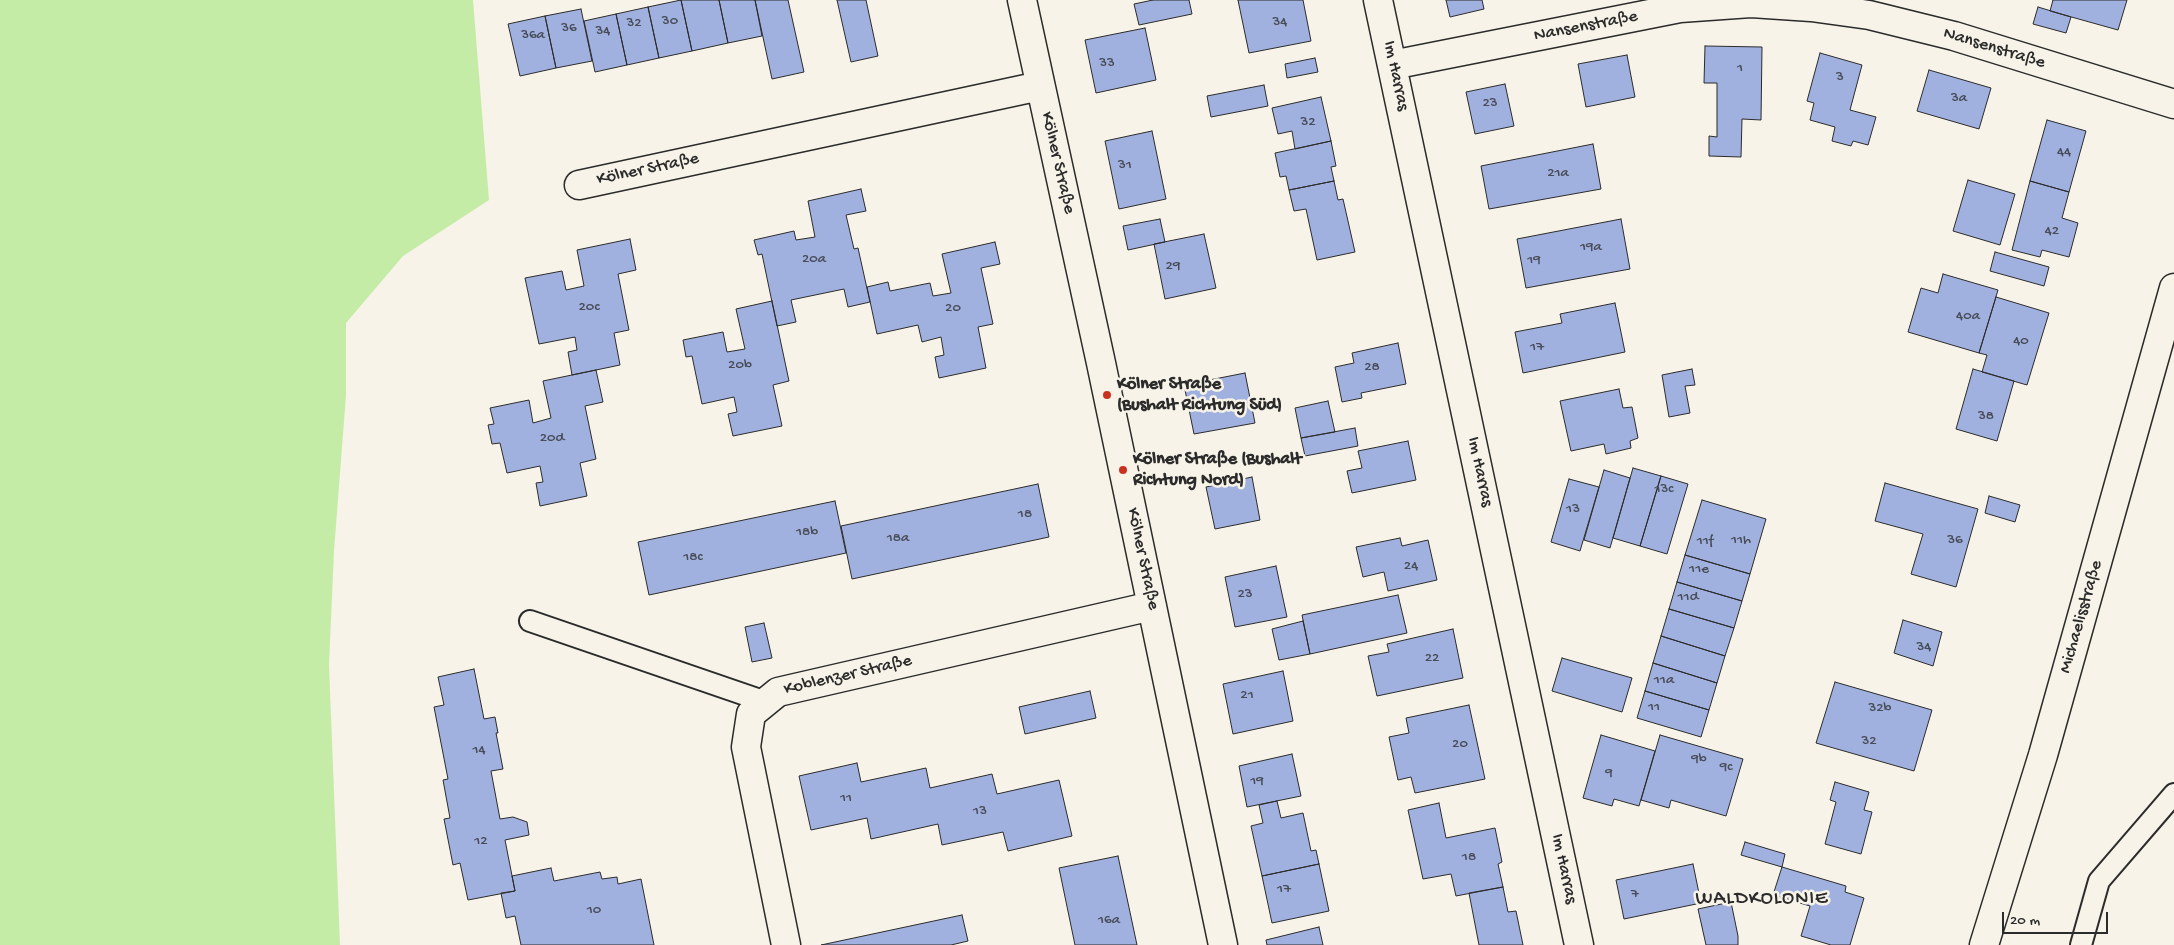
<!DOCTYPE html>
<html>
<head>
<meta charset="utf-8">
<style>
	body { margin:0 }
	#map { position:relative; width:2174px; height:945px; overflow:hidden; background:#f7f3e8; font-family:"Gochi Hand",sans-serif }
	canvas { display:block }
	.scale { position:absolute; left:2002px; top:912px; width:106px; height:22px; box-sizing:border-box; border:2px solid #2b2b2b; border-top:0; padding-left:6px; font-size:15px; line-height:18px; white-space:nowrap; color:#2b2b2b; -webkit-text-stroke:4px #f7f3e8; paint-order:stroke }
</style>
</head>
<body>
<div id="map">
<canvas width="2174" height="945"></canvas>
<div class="scale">20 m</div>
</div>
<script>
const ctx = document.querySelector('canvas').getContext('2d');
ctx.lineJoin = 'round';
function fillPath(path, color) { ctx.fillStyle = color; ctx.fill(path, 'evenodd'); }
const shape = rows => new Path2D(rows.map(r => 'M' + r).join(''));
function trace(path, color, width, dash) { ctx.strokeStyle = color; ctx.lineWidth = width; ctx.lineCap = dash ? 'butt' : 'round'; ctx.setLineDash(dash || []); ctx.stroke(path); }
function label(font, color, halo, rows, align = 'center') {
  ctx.font = font + ' "Gochi Hand",sans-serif'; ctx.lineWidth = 5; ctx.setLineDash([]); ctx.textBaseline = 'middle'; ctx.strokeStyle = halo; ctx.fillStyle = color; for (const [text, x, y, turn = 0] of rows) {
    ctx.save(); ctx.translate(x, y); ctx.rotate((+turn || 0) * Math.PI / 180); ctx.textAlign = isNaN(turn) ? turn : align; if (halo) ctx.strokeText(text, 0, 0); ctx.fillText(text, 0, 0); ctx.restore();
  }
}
fillPath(shape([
	[0,0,473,0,489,200,403,256,346,323,346,395,334,551,329,665,340,945,0,945]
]), '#c5eca6');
const building = shape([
	[681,0,692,51,659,58,648,7,681,0],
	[681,0,719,0,728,43,692,51,681,0],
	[719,0,755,0,762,36,728,43,719,0],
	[755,0,788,0,804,72,772,79,755,0],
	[837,0,866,0,878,56,851,62,837,0],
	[1153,0,1189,0,1192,14,1139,25,1134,4,1153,0],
	[1238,0,1303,0,1311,41,1249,53,1238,0],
	[1446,0,1482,0,1484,9,1450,17,1446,0],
	[2053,0,2127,0,2118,30,2050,11,2053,0],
	[648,7,659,58,627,65,616,14,648,7],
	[2038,7,2071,17,2066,33,2033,24,2038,7],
	[581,9,592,61,556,68,545,16,581,9],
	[616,14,627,65,595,72,584,21,616,14],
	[545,16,556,68,520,76,508,24,545,16],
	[1145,28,1156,80,1096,93,1085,40,1145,28],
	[1705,46,1762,47,1761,120,1742,119,1741,157,1709,156,1709,136,1717,137,1717,83,1704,83,1705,46],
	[1820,53,1862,65,1850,110,1876,117,1868,145,1853,141,1851,146,1832,141,1835,127,1810,120,1814,103,1807,101,1820,53],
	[1627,55,1635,97,1586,107,1578,64,1627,55],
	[1315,58,1318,72,1287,78,1285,64,1315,58],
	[1929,70,1991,88,1979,129,1917,111,1929,70],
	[1505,84,1514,126,1475,134,1466,92,1505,84],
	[1264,85,1268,106,1211,117,1207,96,1264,85],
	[1321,97,1331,141,1295,149,1292,131,1278,134,1272,108,1321,97],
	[2047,120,2086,131,2069,192,2030,181,2047,120],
	[1152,131,1166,199,1119,209,1105,141,1152,131],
	[1331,141,1336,166,1331,167,1334,181,1289,190,1286,176,1280,177,1275,153,1331,141],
	[1593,144,1601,189,1489,209,1481,166,1593,144],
	[1968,180,2015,194,2000,245,1953,231,1968,180],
	[1334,181,1338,200,1343,199,1355,252,1317,260,1306,209,1294,211,1289,190,1334,181],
	[2030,181,2069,192,2062,218,2078,223,2069,257,2042,250,2040,257,2012,250,2030,181],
	[861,189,866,211,846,215,854,249,858,248,870,302,848,307,844,289,791,300,796,322,777,326,762,254,758,255,754,240,794,231,796,240,815,237,808,201,861,189],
	[1160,219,1165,242,1128,250,1123,226,1160,219],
	[1621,219,1630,269,1526,288,1517,239,1621,219],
	[1204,234,1216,288,1165,299,1154,244,1204,234],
	[630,239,636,270,618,274,629,330,614,333,620,365,572,375,568,352,577,350,575,337,539,344,525,278,562,271,566,290,584,286,577,250,630,239],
	[995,242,1000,264,981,268,993,324,978,327,986,368,939,378,935,357,944,355,941,337,922,342,918,325,877,334,867,287,888,282,890,291,930,283,933,296,951,293,942,254,995,242],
	[1995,252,2049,267,2044,286,1990,271,1995,252],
	[1943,274,1998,290,1979,353,1908,332,1921,288,1938,293,1943,274],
	[1996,297,2049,313,2027,385,1982,372,1987,355,1979,353,1996,297],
	[772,301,789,381,773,385,782,426,733,436,728,414,737,412,734,397,702,404,692,356,686,357,683,340,723,332,727,352,745,349,736,309,772,301],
	[1615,303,1625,352,1523,373,1515,332,1562,323,1560,314,1615,303],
	[1398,343,1406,384,1361,393,1362,398,1342,402,1335,367,1354,363,1352,353,1398,343],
	[1692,369,1695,385,1685,386,1690,413,1669,417,1662,375,1692,369],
	[1973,369,2014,381,1997,441,1956,429,1973,369],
	[596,370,603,402,585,406,596,459,580,463,587,496,540,506,536,483,543,482,540,466,507,473,500,443,492,444,488,425,494,424,490,408,529,400,533,423,551,418,543,381,596,370],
	[1245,373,1255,423,1194,434,1184,385,1245,373],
	[1619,389,1623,408,1632,407,1638,438,1630,441,1631,448,1606,454,1604,444,1571,451,1560,401,1619,389],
	[1328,401,1335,432,1301,438,1295,408,1328,401],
	[1355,428,1358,446,1305,456,1301,438,1355,428],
	[1408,441,1416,480,1352,493,1347,471,1362,468,1358,451,1408,441],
	[1633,468,1661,476,1640,546,1613,538,1633,468],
	[1604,470,1630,478,1610,548,1584,540,1604,470],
	[1661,476,1688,484,1667,554,1640,546,1661,476],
	[1252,477,1260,520,1215,529,1206,487,1252,477],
	[1569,479,1599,487,1580,551,1551,542,1569,479],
	[1885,483,1978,509,1956,587,1911,574,1923,534,1875,521,1885,483],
	[1038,484,1049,537,852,579,841,526,1038,484],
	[1989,496,2020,505,2015,522,1985,513,1989,496],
	[1702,500,1766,519,1750,574,1685,555,1702,500],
	[835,501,846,553,649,595,638,542,835,501],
	[1400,538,1402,546,1428,540,1437,580,1388,591,1384,572,1363,577,1356,547,1400,538],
	[1685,555,1750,574,1742,601,1677,582,1685,555],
	[1276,566,1287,617,1235,627,1225,577,1276,566],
	[1677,582,1742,601,1734,628,1669,609,1677,582],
	[1398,595,1407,633,1310,654,1302,615,1398,595],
	[1669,609,1734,628,1725,656,1661,636,1669,609],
	[1903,620,1942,632,1933,666,1894,653,1903,620],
	[1303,621,1310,654,1279,660,1272,629,1303,621],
	[764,623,772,658,752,662,745,627,764,623],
	[1453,629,1463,678,1377,696,1368,656,1389,652,1387,644,1453,629],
	[1661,636,1725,656,1717,683,1653,663,1661,636],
	[1562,658,1632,678,1622,712,1552,691,1562,658],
	[1653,663,1717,683,1709,710,1645,691,1653,663],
	[474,669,484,719,495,717,498,733,496,733,503,769,491,771,500,819,513,817,527,822,529,835,505,840,515,891,468,900,460,863,453,865,444,819,450,818,443,780,448,779,434,707,444,705,438,677,474,669],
	[1283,671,1293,721,1233,734,1223,684,1283,671],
	[1835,682,1932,710,1914,771,1816,743,1835,682],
	[1090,691,1096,718,1025,734,1019,707,1090,691],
	[1645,691,1709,710,1701,737,1637,718,1645,691],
	[1469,705,1485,779,1415,793,1411,777,1398,780,1389,737,1409,733,1406,718,1469,705],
	[1601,735,1655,751,1639,806,1614,799,1612,806,1583,798,1601,735],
	[1660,735,1743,759,1726,816,1671,800,1669,808,1641,800,1660,735],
	[1292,754,1301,796,1247,807,1239,766,1292,754],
	[857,763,861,782,926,768,930,788,992,774,997,794,1059,780,1072,836,1008,851,1003,832,942,845,938,824,871,839,867,818,811,830,799,776,857,763],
	[1835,782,1869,792,1864,810,1872,812,1861,854,1825,844,1836,802,1830,800,1835,782],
	[1277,801,1281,818,1303,813,1311,851,1316,850,1319,864,1262,876,1251,826,1263,823,1259,805,1277,801],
	[1439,803,1446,838,1495,828,1502,862,1498,864,1503,887,1456,896,1451,874,1423,879,1408,810,1439,803],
	[1745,842,1785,854,1782,867,1741,855,1745,842],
	[1118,856,1137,945,1075,945,1059,868,1118,856],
	[1319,864,1329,911,1272,923,1262,876,1319,864],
	[1693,864,1701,903,1624,919,1616,880,1693,864],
	[1782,867,1846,886,1845,892,1864,898,1850,945,1831,945,1801,936,1810,906,1773,895,1782,867],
	[551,868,554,881,600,872,602,879,617,877,618,884,641,879,654,945,521,945,515,916,506,918,501,893,515,891,512,876,551,868],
	[1503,887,1508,912,1516,911,1523,945,1479,945,1469,893,1503,887],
	[1731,902,1738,936,1738,945,1706,945,1698,909,1731,902],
	[962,915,968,941,951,945,821,945,962,915],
	[1319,927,1323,945,1267,945,1266,940,1319,927]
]);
fillPath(building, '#a1b1df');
trace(building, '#2b2b2b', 1);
const service = shape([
	[530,621,766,702],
	[2081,945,2099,881,2174,794]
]);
const minor = shape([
	[1022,0,1101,363,1223,945],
	[1378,0,1579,945],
	[1392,65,1680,8,1751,3,1811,7,1869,15,1954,36,2174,104],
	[579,185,1040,86],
	[786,945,746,747,751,714,778,692,1152,606]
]);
const tertiary = shape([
	[1984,945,2043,755,2174,288]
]);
trace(service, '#2b2b2b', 24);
trace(minor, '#2b2b2b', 31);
trace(tertiary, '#2b2b2b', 31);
trace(service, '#f7f3e8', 20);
trace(minor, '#f7f3e8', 28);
trace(tertiary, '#f7f3e8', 28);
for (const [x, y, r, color] of [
	[1107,395,5,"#c8321e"],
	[1123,470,5,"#c8321e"]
]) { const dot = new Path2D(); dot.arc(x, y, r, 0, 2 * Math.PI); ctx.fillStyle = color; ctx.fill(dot); trace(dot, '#f7f3e8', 2); }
label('15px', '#484c58', null, [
	["30",670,22],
	["34",1280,23],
	["32",634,24],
	["36",569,29],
	["34",603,32],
	["36a",533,36],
	["33",1107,64],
	["1",1740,69],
	["3",1840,78],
	["3a",1959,99],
	["23",1490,104],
	["32",1308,123],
	["44",2064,153],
	["31",1125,166],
	["21a",1558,174],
	["42",2052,232],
	["19a",1591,248],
	["20a",814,260],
	["19",1534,261],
	["29",1173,267],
	["20c",589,308],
	["20",953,309],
	["40a",1968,317],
	["40",2021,342],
	["17",1537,348],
	["20b",740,366],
	["28",1372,368],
	["38",1986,417],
	["20d",552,439],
	["13c",1664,490],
	["13",1573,510],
	["18",1025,515],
	["18b",807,533],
	["18a",898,539],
	["11h",1741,541],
	["36",1955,541],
	["11f",1705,542],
	["18c",693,558],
	["24",1411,567],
	["11e",1699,570],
	["23",1245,595],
	["11d",1688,598],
	["34",1924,648],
	["22",1432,659],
	["11a",1664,681],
	["21",1247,696],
	["11",1654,708],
	["32b",1880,709],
	["32",1869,742],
	["20",1460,745],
	["14",479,751],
	["9b",1699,760],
	["9c",1726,768],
	["9",1609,774],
	["19",1257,782],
	["11",846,799],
	["13",980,812],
	["12",481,842],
	["18",1469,858],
	["17",1284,890],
	["7",1635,895],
	["10",594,911],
	["16a",1109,921]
]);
label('18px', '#2b2b2b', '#f7f3e8', [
	["Nansenstraße",1586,27,-11],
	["Nansenstraße",1994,49,17],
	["Im Harras",1395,76,78],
	["Kölner Straße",1057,163,77],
	["Kölner Straße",648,170,-12],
	["Im Harras",1479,472,78],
	["Kölner Straße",1142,559,78],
	["Michaelisstraße",2082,617,-74],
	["Koblenzer Straße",848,676,-13],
	["Im Harras",1563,869,78]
]);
label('bold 18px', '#2b2b2b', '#f7f3e8', [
	["Kölner Straße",1117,385],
	["(Bushalt Richtung Süd)",1117,406],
	["Kölner Straße (Bushalt",1133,460],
	["Richtung Nord)",1133,481]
], 'left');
ctx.letterSpacing = '1px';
label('20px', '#2b2b2b', '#f7f3e8', [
	["WALDKOLONIE",1762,900]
]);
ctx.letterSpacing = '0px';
</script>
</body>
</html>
